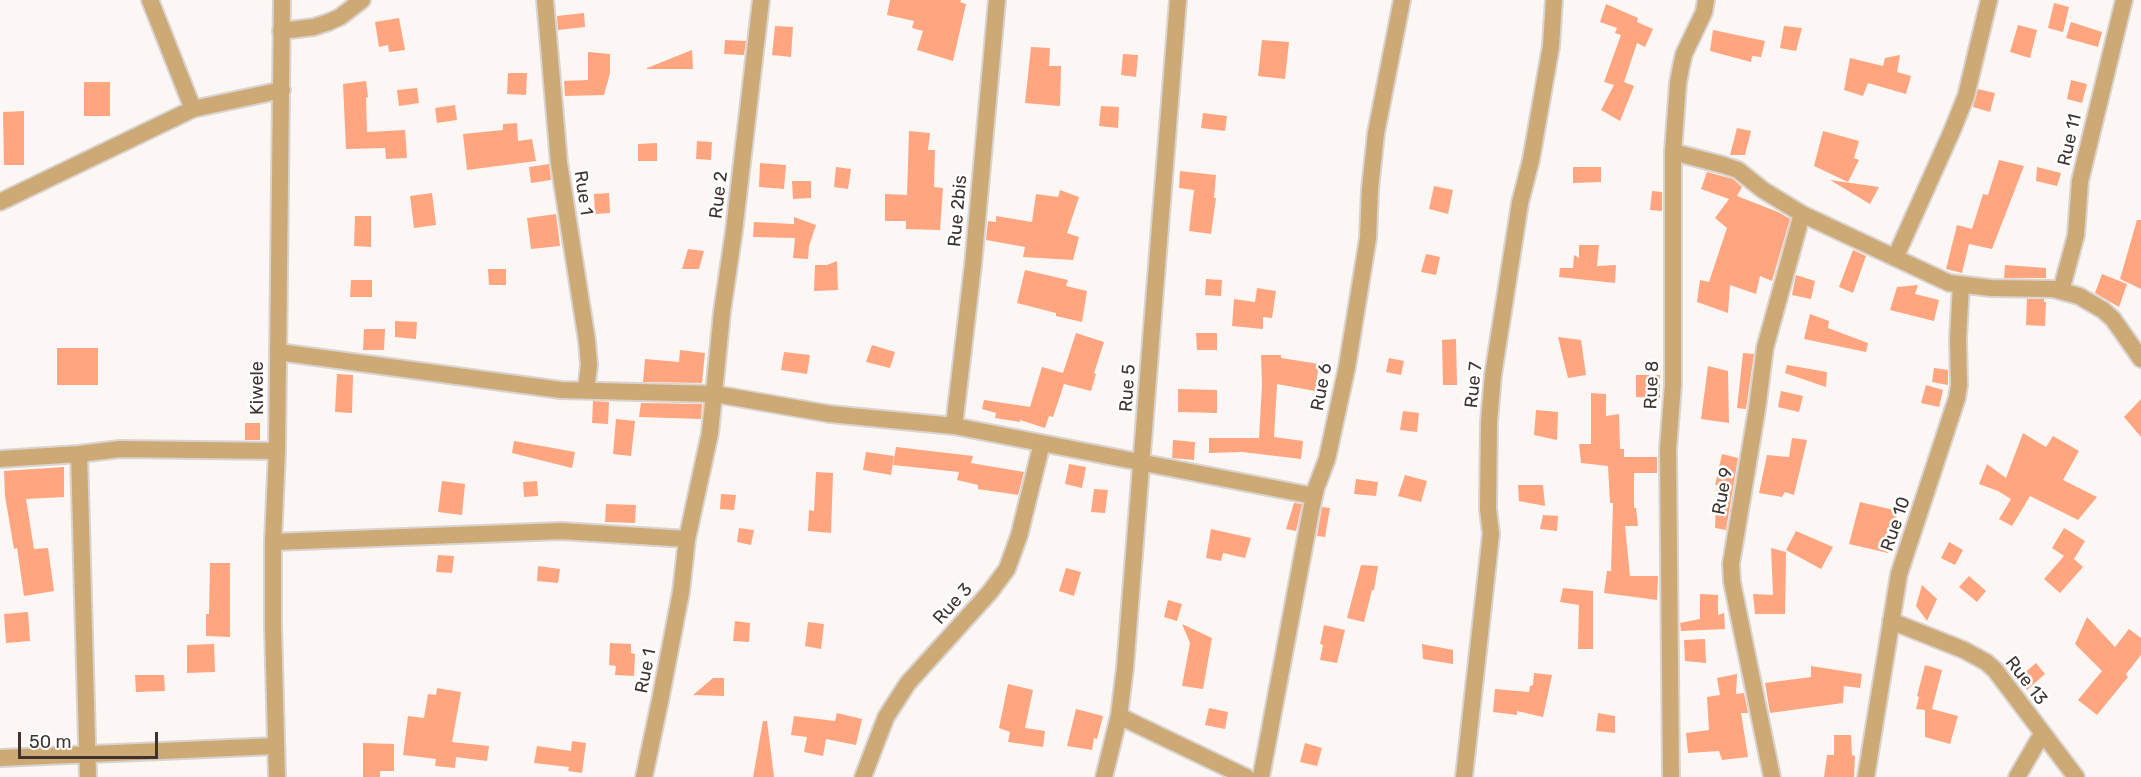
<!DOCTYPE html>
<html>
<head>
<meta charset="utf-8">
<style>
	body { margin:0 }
	#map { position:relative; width:2141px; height:777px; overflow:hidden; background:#fcf7f4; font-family:Rubik,sans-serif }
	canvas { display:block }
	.scale { position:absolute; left:18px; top:732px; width:140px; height:27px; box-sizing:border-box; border:3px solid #3e332e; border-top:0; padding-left:8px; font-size:18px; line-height:21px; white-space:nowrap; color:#3e332e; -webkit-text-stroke:4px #fff; paint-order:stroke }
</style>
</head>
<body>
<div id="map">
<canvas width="2141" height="777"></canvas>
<div class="scale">50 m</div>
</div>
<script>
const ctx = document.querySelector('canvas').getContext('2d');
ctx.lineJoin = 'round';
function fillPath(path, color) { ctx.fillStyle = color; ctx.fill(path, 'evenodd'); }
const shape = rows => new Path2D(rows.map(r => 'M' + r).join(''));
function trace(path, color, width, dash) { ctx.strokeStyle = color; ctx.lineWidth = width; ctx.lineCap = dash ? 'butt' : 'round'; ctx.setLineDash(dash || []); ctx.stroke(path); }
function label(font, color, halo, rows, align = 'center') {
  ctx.font = font + ' Rubik,sans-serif'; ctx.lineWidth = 5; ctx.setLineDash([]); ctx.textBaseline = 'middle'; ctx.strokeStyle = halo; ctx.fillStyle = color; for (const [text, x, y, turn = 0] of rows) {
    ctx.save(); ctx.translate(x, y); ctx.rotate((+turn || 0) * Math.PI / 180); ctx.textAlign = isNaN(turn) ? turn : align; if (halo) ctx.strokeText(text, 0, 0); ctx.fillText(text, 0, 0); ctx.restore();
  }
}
fillPath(shape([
	[890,0,961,0,960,2,966,4,953,61,917,50,923,31,912,28,914,21,887,15],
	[2054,3,2069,7,2063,32,2048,28],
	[1606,4,1638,18,1637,22,1653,29,1645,47,1637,43,1624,82,1634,86,1620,121,1601,110,1614,85,1604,82,1621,35,1615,33,1617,28,1600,22],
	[584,13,585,27,558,30,557,16],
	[399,18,405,50,389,52,388,45,379,47,375,22],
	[2071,22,2102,32,2098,47,2066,38],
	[2018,25,2037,30,2030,58,2010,52],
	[775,26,793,27,791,57,772,55],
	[1784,26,1802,28,1796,51,1780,48],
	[1713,30,1765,41,1761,57,1752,56,1751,62,1710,51],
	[725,40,746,41,744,55,724,54],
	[1262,40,1289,42,1285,79,1258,76],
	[1031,47,1050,48,1049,66,1061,66,1060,106,1025,103],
	[692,50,693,69,647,69,647,68],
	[588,52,610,54,610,73,604,95,565,96,564,81,588,80],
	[1123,54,1138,55,1136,77,1121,75],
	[1900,55,1897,72,1911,76,1906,94,1868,83,1863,96,1844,90,1850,58,1883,66,1885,58],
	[508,73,527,73,526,95,507,94],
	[2071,80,2087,84,2082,103,2067,99],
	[366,81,368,97,366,98,367,132,405,130,407,158,386,159,385,148,346,149,343,84],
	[84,82,110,82,110,116,84,116],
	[417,88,419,103,399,106,397,90],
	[1978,89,1995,93,1990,112,1973,107],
	[455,105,457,120,437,123,435,108],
	[1101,106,1119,107,1118,128,1099,126],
	[24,111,24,165,4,165,3,112],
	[1203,113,1227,116,1225,131,1201,128],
	[517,123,518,141,532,139,536,161,467,170,463,134,503,130,503,124],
	[1737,128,1751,131,1745,155,1730,155],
	[909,131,930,133,928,150,935,150,934,187,943,188,940,230,906,229,906,221,885,221,885,194,907,195],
	[1823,131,1859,141,1854,158,1859,160,1848,182,1814,166],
	[697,141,712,142,711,160,696,159],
	[657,143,657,161,638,161,638,144],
	[1999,160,2024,166,1992,249,1969,244,1962,273,1946,269,1957,225,1972,229,1983,194,1988,195],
	[760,163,786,165,784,189,759,187],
	[549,164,551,180,531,183,529,167],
	[836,167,851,169,848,189,834,187],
	[1573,167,1601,167,1601,182,1573,183],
	[2037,167,2061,173,2057,186,2036,181],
	[1180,171,1216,175,1214,198,1216,198,1211,234,1189,231,1194,190,1179,188],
	[1707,172,1733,179,1742,187,1737,196,1778,212,1790,219,1772,281,1760,276,1756,294,1730,285,1728,313,1697,302,1700,280,1709,282,1727,228,1715,218,1729,199,1701,189],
	[1830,180,1879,187,1870,204],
	[792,181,811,181,811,198,793,199],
	[1434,186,1453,190,1448,214,1429,209],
	[1060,190,1079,197,1067,233,1079,237,1073,260,1023,257,1025,247,986,240,988,221,996,222,996,216,1032,222,1036,194,1058,197],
	[1652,191,1662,192,1662,211,1650,210],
	[432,193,436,225,414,228,410,196],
	[609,193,610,213,595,214,594,194],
	[556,214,560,246,531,249,527,218],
	[355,216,371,216,371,247,354,246],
	[794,217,816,225,809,246,808,259,793,258,795,238,753,237,754,222,794,224],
	[2137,220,2141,220,2141,289,2120,279],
	[1579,245,1599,245,1597,266,1616,265,1615,283,1559,277,1560,268,1573,268,1574,255,1579,258],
	[688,249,704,251,699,269,682,269],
	[1853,250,1866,256,1853,293,1839,287],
	[1426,254,1440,257,1436,275,1421,272],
	[837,261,838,290,814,291,815,265,827,265],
	[2005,265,2046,268,2046,278,2004,278],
	[488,269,506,269,506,285,489,285],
	[1025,270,1068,280,1066,286,1087,291,1082,322,1056,316,1056,313,1017,303],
	[2102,274,2127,284,2119,307,2095,293],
	[1796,275,1815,281,1811,299,1792,295],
	[1206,279,1222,280,1221,296,1205,295],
	[351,280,372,280,372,297,350,297],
	[1918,285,1915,294,1939,300,1934,321,1890,310,1897,287],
	[1257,288,1276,291,1272,318,1263,317,1263,329,1232,326,1234,299,1255,302],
	[2027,299,2044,299,2044,302,2046,302,2045,326,2026,325],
	[1810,314,1829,321,1828,328,1868,343,1866,352,1804,339],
	[395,321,417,322,416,339,395,337],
	[364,329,385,329,384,350,363,350],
	[1076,333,1104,342,1094,373,1096,374,1091,391,1064,384,1053,417,1049,416,1045,428,1020,420,1020,422,995,418,996,413,982,409,984,400,1030,407,1042,367,1063,373],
	[1196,333,1217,333,1217,350,1197,350],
	[1558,337,1581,340,1586,375,1568,378],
	[1456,339,1457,385,1443,385,1442,340],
	[872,345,895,352,890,368,866,362],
	[57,348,98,348,98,385,57,385],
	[680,350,705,353,702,383,643,382,645,359,679,362],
	[784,352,810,355,807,374,781,370],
	[1743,353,1754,354,1746,409,1737,408],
	[1261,355,1281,355,1281,358,1319,364,1315,391,1277,384,1274,437,1303,441,1301,459,1242,452,1209,453,1209,438,1259,438,1262,385],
	[1389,358,1404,361,1401,375,1386,372],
	[1787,365,1827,372,1826,387,1785,373],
	[1708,366,1728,371,1729,423,1701,419],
	[1934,368,1948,370,1948,385,1932,382],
	[337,374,353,375,352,413,335,412],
	[1636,375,1660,375,1660,398,1636,397],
	[1926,385,1943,390,1939,407,1921,403],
	[1178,389,1217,390,1217,413,1178,412],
	[1781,391,1803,396,1799,412,1778,407],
	[1591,393,1606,394,1606,416,1619,414,1620,449,1624,449,1624,457,1657,457,1657,473,1634,473,1634,508,1636,508,1638,526,1625,526,1630,576,1658,576,1657,600,1604,593,1607,571,1611,571,1613,503,1610,503,1608,466,1581,463,1579,444,1591,444],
	[2141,399,2141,437,2124,417],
	[593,401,609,402,608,424,592,423],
	[641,403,702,404,701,419,639,417],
	[1536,410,1558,412,1557,440,1534,435],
	[1403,411,1419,413,1417,432,1400,430],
	[616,419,635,421,631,456,613,454],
	[245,423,260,423,260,440,245,440],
	[2023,433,2046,447,2053,436,2079,451,2063,480,2097,497,2078,520,2030,496,2012,526,1999,519,2011,499,1998,491,1979,484,1987,464,2006,478],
	[1792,438,1807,440,1794,495,1785,492,1782,497,1759,493,1767,455,1789,457],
	[1173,440,1195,442,1194,460,1172,458],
	[514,441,575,452,572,468,512,453],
	[896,447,973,456,971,463,1024,472,1018,495,978,489,978,485,957,480,959,472,893,465],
	[866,452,894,456,891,475,863,470],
	[1722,454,1738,458,1726,530,1715,528,1717,485,1715,485],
	[1069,464,1086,467,1082,488,1065,484],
	[64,467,64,497,26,499,34,549,48,548,54,591,24,596,17,548,14,549,5,496,4,471],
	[816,472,833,473,831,533,808,531,809,510,814,511],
	[1405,475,1427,481,1421,502,1398,496],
	[1356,479,1378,482,1376,496,1354,494],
	[442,481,465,484,462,515,438,512],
	[537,481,538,496,524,497,523,482],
	[1518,485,1543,485,1545,506,1519,501],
	[1094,489,1108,490,1105,513,1091,512],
	[721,494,736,495,734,510,720,509],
	[1860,502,1898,511,1888,553,1849,544],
	[1294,503,1302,504,1296,531,1286,529],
	[606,504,636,505,635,523,605,522],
	[1322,507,1330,508,1325,537,1317,536],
	[1543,515,1558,516,1557,531,1540,529],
	[739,528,754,530,751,545,737,542],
	[2064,528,2085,541,2074,559,2083,567,2060,593,2044,579,2064,556,2052,548],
	[1211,529,1251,538,1245,558,1223,553,1221,561,1206,558],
	[1796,531,1833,547,1821,569,1786,550],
	[1949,542,1963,550,1955,565,1941,558],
	[1771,548,1786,552,1785,614,1755,614,1753,594,1773,595],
	[438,555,454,556,452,573,436,572],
	[210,563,230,563,230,637,206,636,206,614,209,614],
	[1361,565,1378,566,1374,590,1372,590,1364,622,1347,618],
	[538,566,560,569,558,583,537,581],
	[1066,568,1081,572,1074,596,1059,591],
	[1969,576,1986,591,1977,602,1959,587],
	[1922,585,1937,599,1927,621,1916,606],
	[1563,588,1593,591,1593,649,1578,649,1579,605,1560,602],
	[1700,594,1718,595,1718,615,1724,613,1725,629,1681,631,1680,623,1700,619],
	[1168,600,1182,604,1177,621,1164,617],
	[28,612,30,641,6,643,4,614],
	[2087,617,2115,647,2129,629,2141,638,2141,655,2126,674,2128,677,2097,715,2078,700,2102,671,2075,644],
	[735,621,750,623,749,642,733,641],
	[808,622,824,624,821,649,805,646],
	[1182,624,1212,638,1203,689,1182,686,1190,643],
	[1324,625,1345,630,1337,663,1320,660,1323,645,1320,644,1321,640],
	[1705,639,1706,663,1685,661,1684,640],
	[610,643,631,644,631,653,635,654,634,676,615,675,616,666,609,665],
	[214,644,215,672,187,673,187,645],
	[1422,644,1453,650,1453,664,1423,659],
	[2036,663,2045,674,2027,690,2017,679],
	[1925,665,1942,670,1932,709,1958,716,1950,744,1925,737,1925,710,1916,709,1919,697,1917,696],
	[1811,666,1862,674,1860,688,1844,686,1843,703,1770,713,1765,683,1811,677],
	[1534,673,1552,675,1543,717,1517,711,1517,715,1493,712,1495,689,1529,692,1530,686,1533,685],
	[1737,674,1736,694,1744,693,1748,713,1741,713,1748,757,1722,760,1719,751,1688,753,1686,733,1709,730,1707,697,1720,695,1717,678],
	[135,675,164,675,165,691,136,692],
	[713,678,724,678,724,696,693,695],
	[1008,684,1033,690,1025,728,1045,731,1043,747,1008,742,1010,732,999,728],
	[437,688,461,692,452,742,489,746,487,761,456,757,455,768,435,766,436,759,403,755,408,716,424,718,428,694,436,695],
	[1209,708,1228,712,1225,729,1205,725],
	[1076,709,1103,716,1097,739,1094,738,1092,750,1067,746],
	[837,713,862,719,856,745,826,739,823,756,804,752,807,737,791,735,794,716,835,721],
	[1598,713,1615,716,1615,733,1596,731],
	[763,721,767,721,774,777,753,777],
	[1834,735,1851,735,1852,755,1855,756,1854,777,1824,777,1827,755,1834,755],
	[572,741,586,743,582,773,568,771,569,767,534,763,537,746,571,751],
	[363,743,394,744,394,771,380,771,380,777,363,777],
	[1305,743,1322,748,1317,766,1300,762]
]), '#ffa681');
const minor = shape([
	[150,0,193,109],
	[545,0,559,163,587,341,589,365,586,390],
	[281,31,314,27,329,22,340,17,362,0],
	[1673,152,1723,165,1738,170,1763,190,1802,214,1949,283,1991,288,2053,289,2079,296,2103,310,2113,319,2141,359],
	[0,202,193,109,282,90],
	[1895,258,1952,131,1966,96,1989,0],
	[2061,291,2076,235,2080,181,2124,0],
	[278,352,561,390,715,394,830,414,954,426,1314,496],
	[954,426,973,265,997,0],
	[79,454,88,777],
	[0,459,79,454,120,449,277,451],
	[273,542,561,531,687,539],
	[1891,621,1964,650,1986,662,1995,670,2076,777],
	[1119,716,1246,777],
	[0,758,276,746],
	[644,777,660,701,681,592,687,539,710,433,722,312,734,231,761,0],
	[863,777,886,717,908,683,990,592,1007,569,1019,536,1042,443],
	[1104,777,1119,716,1125,668,1178,0],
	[1261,777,1311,510,1316,488,1327,459,1347,367,1368,238,1370,189,1376,133,1402,0],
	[1464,777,1491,534,1488,509,1489,422,1493,375,1520,203,1531,160,1551,46,1554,0],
	[1671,777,1668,449,1673,384,1673,152,1678,83,1681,67,1684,54,1704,12,1706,0],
	[1772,777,1732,582,1731,564,1757,409,1765,348,1802,214],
	[1866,777,1899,574,1957,398,1959,385,1958,338,1961,286],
	[2017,777,2042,734]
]);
const tertiary = shape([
	[277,777,273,626,273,542,277,451,282,0]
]);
trace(minor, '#dad4d0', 20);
trace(tertiary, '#dad4d0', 20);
trace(minor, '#cda976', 16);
trace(tertiary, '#cda976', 16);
label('18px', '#3e332e', '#fff', [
	["Rue 11",2070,140,-77],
	["Rue 1",583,193,82],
	["Rue 2",719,195,-83],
	["Rue 2bis",958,211,-85],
	["Rue 7",1474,385,-84],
	["Rue 8",1652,385,-88],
	["Rue 6",1322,387,-79],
	["Kiwele",258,388,-90],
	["Rue 5",1128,388,-86],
	["Rue 9",1723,491,-80],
	["Rue 10",1896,524,-71],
	["Rue 3",953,604,-48],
	["Rue 1",646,671,-79],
	["Rue 13",2026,681,52]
]);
</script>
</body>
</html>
